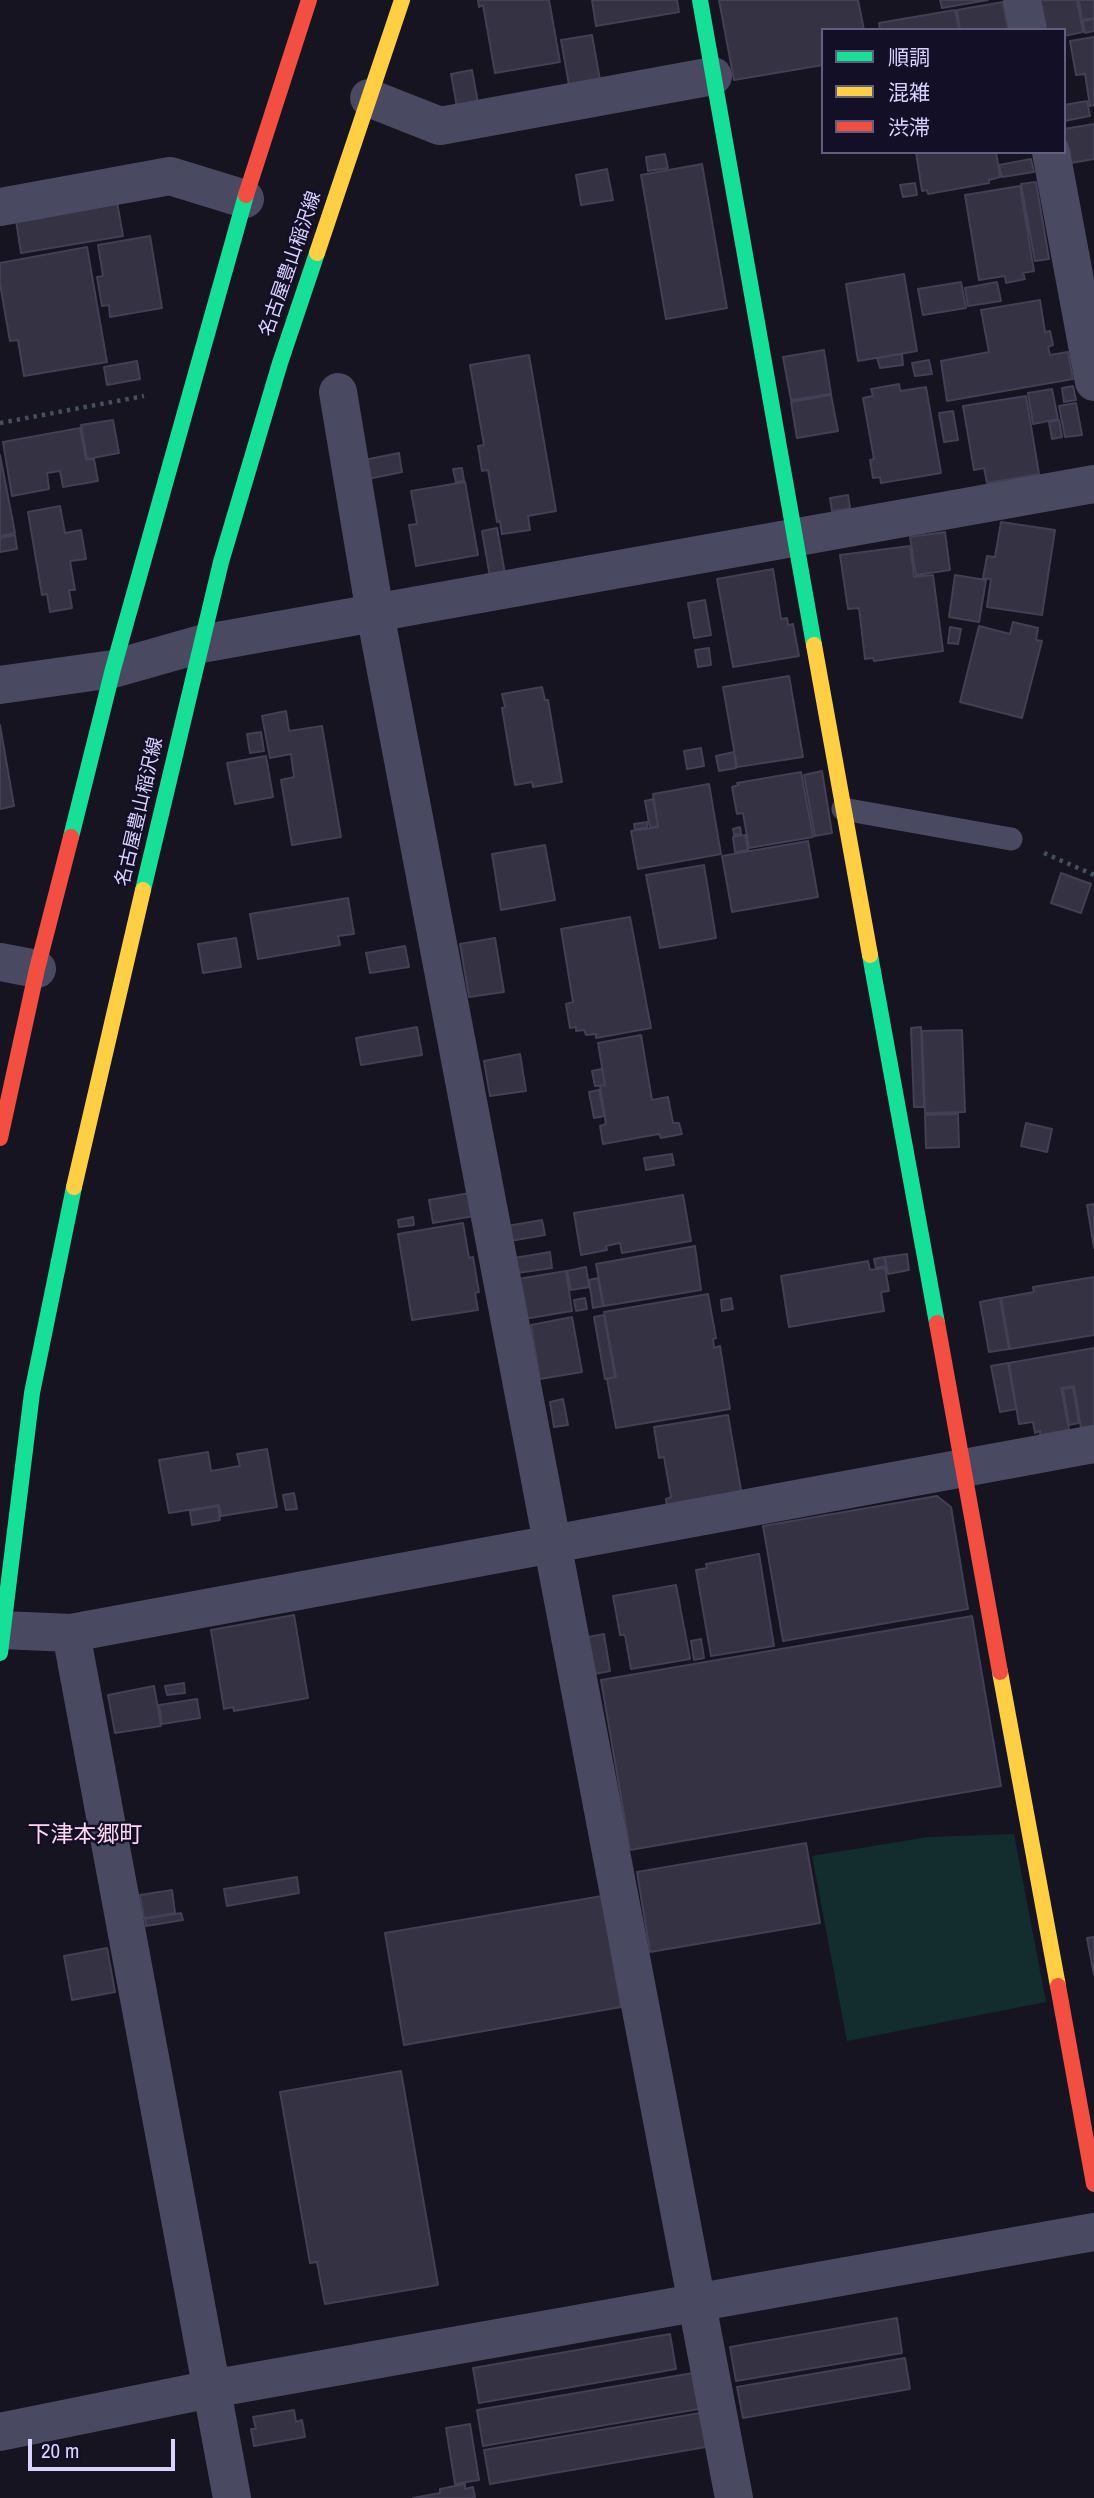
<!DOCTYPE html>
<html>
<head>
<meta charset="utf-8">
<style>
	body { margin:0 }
	#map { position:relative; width:1094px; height:2498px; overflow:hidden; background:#161421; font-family:"Archivo Narrow","Noto Sans JP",sans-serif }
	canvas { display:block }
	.legend { position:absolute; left:821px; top:28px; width:245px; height:126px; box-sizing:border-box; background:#130f26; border:2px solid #625e7d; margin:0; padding:9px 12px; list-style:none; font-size:21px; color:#d9d4ff }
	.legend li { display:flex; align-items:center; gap:14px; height:35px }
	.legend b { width:35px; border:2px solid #625e7d }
	.scale { position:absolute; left:28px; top:2439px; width:147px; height:32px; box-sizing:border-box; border:4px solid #d9d4ff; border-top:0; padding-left:9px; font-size:21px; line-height:24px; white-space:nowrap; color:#d9d4ff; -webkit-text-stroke:5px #130f26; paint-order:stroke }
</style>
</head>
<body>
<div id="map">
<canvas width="1094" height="2498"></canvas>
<ul class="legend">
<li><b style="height:9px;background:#16e098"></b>順調</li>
<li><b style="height:9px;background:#ffcf43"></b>混雑</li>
<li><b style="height:9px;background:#f24e42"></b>渋滞</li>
</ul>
<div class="scale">20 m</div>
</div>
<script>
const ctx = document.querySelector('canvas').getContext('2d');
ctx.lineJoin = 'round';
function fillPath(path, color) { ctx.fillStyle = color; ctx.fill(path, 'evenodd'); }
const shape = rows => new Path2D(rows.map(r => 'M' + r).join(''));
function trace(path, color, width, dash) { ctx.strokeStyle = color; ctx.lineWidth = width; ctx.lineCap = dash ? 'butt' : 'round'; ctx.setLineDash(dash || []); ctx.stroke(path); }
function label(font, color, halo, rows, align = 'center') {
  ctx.font = font + ' "Archivo Narrow","Noto Sans JP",sans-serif'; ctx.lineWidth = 5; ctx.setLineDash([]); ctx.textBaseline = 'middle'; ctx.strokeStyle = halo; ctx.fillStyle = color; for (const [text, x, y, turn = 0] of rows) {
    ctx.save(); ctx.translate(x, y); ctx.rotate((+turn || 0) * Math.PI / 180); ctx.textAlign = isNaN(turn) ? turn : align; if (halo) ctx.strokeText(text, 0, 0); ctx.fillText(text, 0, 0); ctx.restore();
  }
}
fillPath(shape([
	[1014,1834,1046,2002,847,2041,812,1856,928,1837]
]), '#132c2d');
const building = shape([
	[478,0,549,0,560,62,495,73,483,5,479,7,478,0],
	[592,0,677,0,679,12,596,26,592,0],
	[719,0,858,0,864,30,823,30,823,65,734,80,719,0],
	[940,0,988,0,942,8,940,0],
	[1035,0,1077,0,1083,32,1064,36,1064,30,1040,30,1035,0],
	[1079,0,1094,0,1094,18,1082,20,1079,0],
	[1003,2,1008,30,960,30,957,10,1003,2],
	[955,10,959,30,880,30,879,23,955,10],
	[1094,19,1094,31,1085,33,1083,21,1094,19],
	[592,35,600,80,569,85,561,40,592,35],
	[1094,37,1094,105,1090,106,1085,74,1076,75,1070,41,1094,37],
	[472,70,478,103,457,107,451,74,472,70],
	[1087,101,1090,116,1064,121,1064,105,1087,101],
	[1094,124,1094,159,1065,164,1064,129,1094,124],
	[916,152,996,152,1000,177,989,180,989,183,928,194,927,190,922,191,916,152],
	[665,154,668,168,648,171,646,157,665,154],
	[1031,159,1034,172,1002,177,999,165,1031,159],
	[702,164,727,308,666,319,641,175,702,164],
	[607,169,613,200,581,205,576,175,607,169],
	[1036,182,1049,259,1035,261,1021,184,1036,182],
	[915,183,917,195,903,197,900,185,915,183],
	[1020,186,1034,271,1023,273,1025,279,1006,283,1005,276,979,280,965,195,1020,186],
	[117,202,123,236,21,253,16,220,117,202],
	[150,236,162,308,110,317,109,305,102,306,97,277,103,276,98,245,150,236],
	[87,247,107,362,24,376,18,340,10,341,0,284,0,263,87,247],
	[904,274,917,351,858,361,846,284,904,274],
	[961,282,966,308,923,315,918,289,961,282],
	[997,282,1001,301,968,306,965,288,997,282],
	[1040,300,1045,332,1050,331,1053,345,1048,347,1050,355,1068,352,1073,379,947,401,941,361,989,352,981,310,1040,300],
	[824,350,831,394,791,400,783,357,824,350],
	[902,354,903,365,880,368,877,358,902,354],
	[529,355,556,511,528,516,530,530,502,534,500,521,497,522,488,470,482,471,478,446,484,445,470,365,529,355],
	[929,360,932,374,915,376,912,363,929,360],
	[137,361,140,379,107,385,104,367,137,361],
	[899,384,900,391,926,387,941,473,881,483,880,477,873,478,870,460,874,459,863,398,873,396,871,389,899,384],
	[1073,386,1076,400,1064,402,1062,388,1073,386],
	[1052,389,1058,419,1033,424,1028,393,1052,389],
	[831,395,838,431,797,438,791,402,831,395],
	[1026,396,1039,474,987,483,984,468,974,470,963,406,1026,396],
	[1076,403,1082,435,1065,437,1059,406,1076,403],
	[953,411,958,440,944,442,939,413,953,411],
	[113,420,119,453,87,459,81,425,113,420],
	[1059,420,1062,437,1052,439,1049,422,1059,420],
	[80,428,86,460,94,459,98,481,63,487,60,471,47,473,49,489,12,496,3,442,80,428],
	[399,453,402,472,368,479,364,460,399,453],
	[0,455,15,533,0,536,0,455],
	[462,468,464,481,456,482,453,469,462,468],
	[465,482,478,555,416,566,409,525,417,524,411,491,465,482],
	[848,495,850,508,832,511,830,498,848,495],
	[60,506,65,533,81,530,86,559,70,561,75,590,69,590,72,608,50,612,47,594,42,595,28,512,60,506],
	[1001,522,1055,530,1042,615,987,607,991,579,983,578,987,556,995,557,1001,522],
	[497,528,505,574,490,577,482,531,497,528],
	[945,532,950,570,916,575,910,537,945,532],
	[15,535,17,549,0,552,0,538,15,535],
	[910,546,914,577,933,575,943,651,874,661,873,658,865,659,859,608,848,609,840,555,910,546],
	[773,569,781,619,787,618,788,625,793,624,799,656,733,667,717,579,773,569],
	[955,575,986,580,979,622,949,617,955,575],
	[705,600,711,635,694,638,688,603,705,600],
	[1013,622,1038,628,1036,640,1042,641,1022,718,960,702,979,626,1010,634,1013,622],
	[950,627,961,629,958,644,948,643,950,627],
	[709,648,711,665,698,667,695,650,709,648],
	[789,676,803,757,737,767,723,687,789,676],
	[542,687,545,700,548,700,562,782,533,787,532,782,515,785,502,708,505,707,502,694,542,687],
	[286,711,289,731,322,726,341,837,292,845,281,780,294,777,291,754,270,758,262,716,286,711],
	[0,725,14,806,0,809,0,725],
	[261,732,264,751,250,753,247,734,261,732],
	[701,748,704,766,687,769,684,751,701,748],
	[734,752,736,768,719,771,716,756,734,752],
	[266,756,273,797,235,804,227,763,266,756],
	[822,771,832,833,815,836,804,775,822,771],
	[801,772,813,837,749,848,743,813,737,814,732,787,739,785,737,783,801,772],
	[709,784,721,854,638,869,631,831,658,827,653,794,709,784],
	[653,799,658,826,650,828,645,801,653,799],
	[647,822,647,827,635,830,634,824,647,822],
	[740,827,741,834,734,835,733,829,740,827],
	[745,835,748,850,735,852,733,837,745,835],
	[808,841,818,897,732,912,722,856,808,841],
	[545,845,555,900,501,910,492,854,545,845],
	[704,865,716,938,660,948,646,875,704,865],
	[1061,873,1091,884,1081,913,1051,903,1061,873],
	[348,898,354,934,338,936,340,945,258,959,250,914,348,898],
	[630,917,651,1028,596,1038,596,1034,586,1035,584,1030,576,1031,576,1027,570,1028,566,1004,573,1002,561,929,630,917],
	[236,938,241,967,203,973,198,944,236,938],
	[495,938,504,992,469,997,460,944,495,938],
	[405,946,409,967,370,973,366,953,405,946],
	[417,1027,422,1055,361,1065,356,1038,417,1027],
	[921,1027,924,1107,914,1107,911,1028,921,1027],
	[962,1030,965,1112,925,1113,922,1031,962,1030],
	[641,1035,652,1100,668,1097,673,1123,679,1123,682,1134,661,1138,659,1134,603,1144,600,1126,606,1124,600,1086,605,1085,598,1043,641,1035],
	[520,1054,526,1091,490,1096,484,1061,520,1054],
	[602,1069,605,1085,595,1086,592,1071,602,1069],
	[599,1090,604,1116,594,1118,589,1092,599,1090],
	[958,1114,959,1147,926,1148,925,1115,958,1114],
	[1026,1123,1052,1129,1047,1152,1021,1146,1026,1123],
	[672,1154,674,1165,646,1170,644,1158,672,1154],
	[470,1193,474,1216,433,1223,429,1200,470,1193],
	[683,1195,691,1241,622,1253,620,1243,606,1246,607,1250,581,1255,574,1213,683,1195],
	[1094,1204,1094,1248,1087,1205,1094,1204],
	[413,1217,414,1225,399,1227,398,1220,413,1217],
	[542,1220,545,1235,510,1241,507,1226,542,1220],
	[463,1223,469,1258,473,1257,479,1292,475,1293,478,1310,412,1320,398,1234,463,1223],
	[695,1246,701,1290,604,1306,596,1264,695,1246],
	[550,1252,552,1268,517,1273,514,1258,550,1252],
	[907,1254,909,1270,888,1274,885,1257,907,1254],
	[884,1257,886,1266,876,1268,874,1259,884,1257],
	[868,1261,870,1270,885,1268,889,1291,881,1292,884,1311,789,1327,781,1276,868,1261],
	[586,1267,589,1287,571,1290,567,1271,586,1267],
	[566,1271,572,1311,524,1319,518,1279,566,1271],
	[1094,1277,1094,1335,1010,1349,1001,1298,1034,1292,1033,1287,1094,1277],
	[598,1278,603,1306,593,1308,589,1280,598,1278],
	[708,1294,716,1338,713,1339,714,1348,720,1346,730,1409,616,1428,607,1379,616,1377,604,1312,708,1294],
	[585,1298,587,1309,576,1311,574,1300,585,1298],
	[731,1298,733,1309,722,1311,721,1300,731,1298],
	[1000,1298,1009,1349,989,1352,980,1302,1000,1298],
	[604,1315,615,1377,605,1379,594,1317,604,1315],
	[572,1317,582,1372,540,1379,531,1325,572,1317],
	[1094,1348,1094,1426,1081,1428,1074,1386,1061,1388,1069,1430,1040,1435,1040,1431,1035,1433,1033,1422,1019,1424,1009,1363,1094,1348],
	[1008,1363,1016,1409,1000,1412,991,1366,1008,1363],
	[1073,1388,1079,1423,1069,1425,1063,1389,1073,1388],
	[563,1399,568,1425,554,1427,550,1402,563,1399],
	[728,1415,742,1496,667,1509,666,1499,671,1497,664,1457,659,1458,654,1427,728,1415],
	[267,1449,277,1507,221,1516,219,1505,169,1513,159,1460,208,1452,211,1471,240,1466,237,1454,267,1449],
	[294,1493,297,1509,286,1510,283,1495,294,1493],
	[937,1496,951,1507,968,1609,783,1641,763,1526,937,1496],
	[218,1506,220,1520,192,1525,190,1511,218,1506],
	[759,1554,774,1646,711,1656,696,1570,707,1568,706,1564,759,1554],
	[676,1585,690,1659,631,1669,625,1635,620,1635,613,1596,676,1585],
	[294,1615,308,1698,234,1711,233,1707,224,1709,211,1630,294,1615],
	[972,1616,1001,1786,630,1850,601,1680,972,1616],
	[604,1634,610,1671,594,1674,588,1637,604,1634],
	[701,1639,704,1658,694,1660,691,1641,701,1639],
	[184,1683,185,1693,167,1695,165,1686,184,1683],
	[154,1686,161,1726,115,1733,108,1695,154,1686],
	[197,1699,200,1718,162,1724,159,1705,197,1699],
	[806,1843,820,1923,650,1952,637,1872,806,1843],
	[297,1877,299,1893,227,1906,224,1889,297,1877],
	[172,1890,175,1913,144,1918,140,1895,172,1890],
	[602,1896,621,2007,404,2045,385,1933,602,1896],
	[181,1913,183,1920,146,1926,145,1919,181,1913],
	[1094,1937,1094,1975,1087,1938,1094,1937],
	[107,1948,115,1992,72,2000,64,1956,107,1948],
	[401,2071,438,2285,325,2304,317,2262,310,2263,280,2092,401,2071],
	[897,2318,902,2353,736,2381,730,2347,897,2318],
	[670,2334,676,2369,479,2403,473,2368,670,2334],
	[905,2358,910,2389,743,2418,737,2387,905,2358],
	[693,2373,699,2409,483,2446,477,2410,693,2373],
	[294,2410,296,2422,302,2420,305,2437,254,2446,251,2429,256,2429,253,2417,294,2410],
	[700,2413,706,2447,490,2484,484,2450,700,2413],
	[470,2424,479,2480,455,2484,446,2428,470,2424],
	[465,2484,465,2489,473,2487,475,2498,413,2498,440,2493,440,2489,465,2484]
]);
fillPath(building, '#343243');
trace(building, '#433f54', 2);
trace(shape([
	[0,423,144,396],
	[1044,853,1094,875]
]), '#44505f', 4.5, [3.5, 5]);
trace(shape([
	[843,809,1011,839]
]), '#4a4962', 23);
trace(shape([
	[1022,0,1028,30],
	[369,98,440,126,713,76],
	[1051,152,1094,382],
	[0,207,170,176,245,199],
	[338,392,375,613,734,2498],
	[0,685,113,669,201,644,1094,484],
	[0,962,37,969],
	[2,1630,71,1633,1094,1444],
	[71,1633,232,2498],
	[0,2432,211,2389,1094,2232]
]), '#4a4962', 38);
trace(shape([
	[700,0,814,645],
	[71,837,113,669,246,195],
	[143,890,221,562,280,363,317,253],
	[870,955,937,1323],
	[0,1653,32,1393,74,1187]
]), '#16e098', 16);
trace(shape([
	[317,253,402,0],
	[814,645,870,955],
	[74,1187,143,890],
	[1000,1672,1058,1986]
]), '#ffcf43', 16);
trace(shape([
	[246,195,309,0],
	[0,1138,37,969,71,837],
	[937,1323,1000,1672],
	[1058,1986,1094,2184]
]), '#f24e42', 16);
label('19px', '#d9d4ff', '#130f26', [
	["名古屋豊山稲沢線",291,264,-71],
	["名古屋豊山稲沢線",140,812,-77]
]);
label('23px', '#ffd6f0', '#130f26', [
	["下津本郷町",85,1836]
]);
</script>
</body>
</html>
